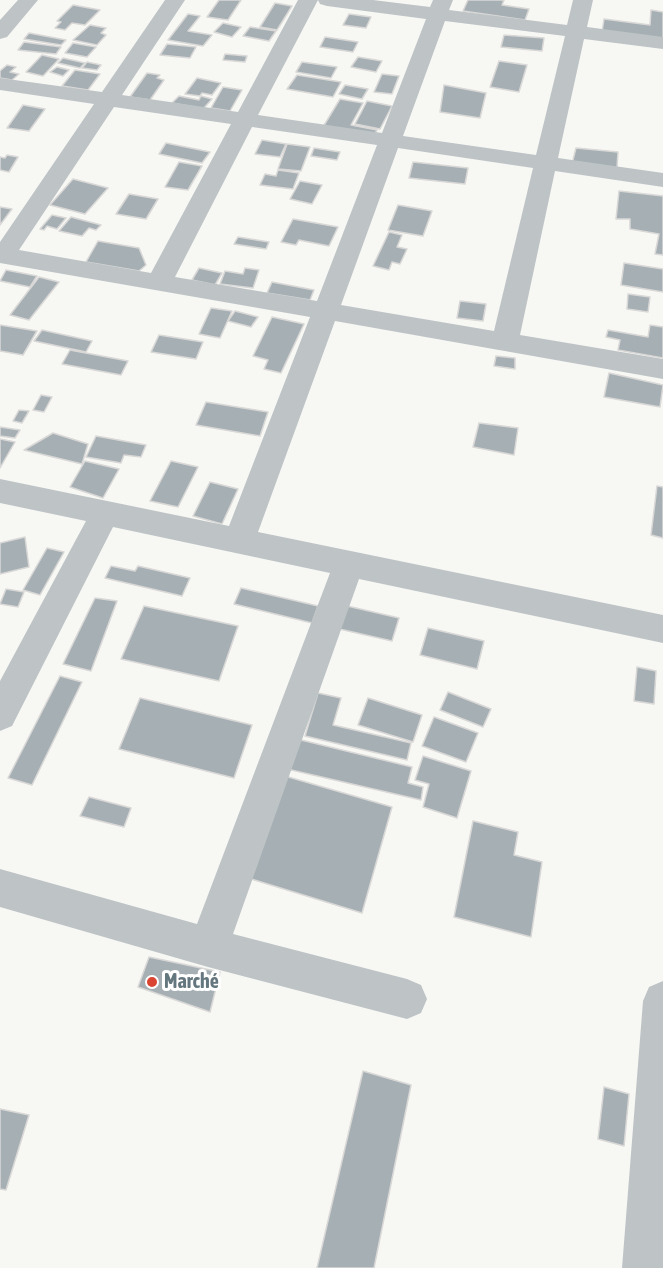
<!DOCTYPE html>
<html>
<head>
<meta charset="utf-8">
<style>
	body { margin:0 }
	canvas { display:block; background:#f7f7f4 }
</style>
</head>
<body>
<canvas width="663" height="1268"></canvas>
<script>
const ctx = document.querySelector('canvas').getContext('2d');
ctx.lineJoin = 'round';
function fillPath(path, color) { ctx.fillStyle = color; ctx.fill(path, 'evenodd'); }
const shape = rows => new Path2D(rows.map(r => 'M' + r).join(''));
function trace(path, color, width, dash) { ctx.strokeStyle = color; ctx.lineWidth = width; ctx.lineCap = dash ? 'butt' : 'round'; ctx.setLineDash(dash || []); ctx.stroke(path); }
function label(font, color, halo, rows, align = 'center') {
  ctx.font = font + ' "Asap Condensed",sans-serif'; ctx.lineWidth = 6; ctx.setLineDash([]); ctx.textBaseline = 'middle'; ctx.strokeStyle = halo; ctx.fillStyle = color; for (const [text, x, y, turn = 0] of rows) {
    ctx.save(); ctx.translate(x, y); ctx.rotate((+turn || 0) * Math.PI / 180); ctx.textAlign = isNaN(turn) ? turn : align; if (halo) ctx.strokeText(text, 0, 0); ctx.fillText(text, 0, 0); ctx.restore();
  }
}
const building = shape([
	[219,0,241,0,228,20,207,17,219,0],
	[468,0,504,0,502,5,529,9,525,20,463,11,468,0],
	[275,3,292,6,277,30,260,27,275,3],
	[73,5,100,10,85,25,72,23,65,30,55,28,61,22,57,21,73,5],
	[651,10,663,12,663,39,602,32,604,19,650,25,651,10],
	[188,14,200,16,188,31,212,35,203,46,168,40,188,14],
	[349,14,371,17,366,28,343,25,349,14],
	[223,23,241,27,232,37,214,32,223,23],
	[90,25,106,28,101,33,106,35,97,45,73,40,90,25],
	[250,27,276,31,269,41,243,36,250,27],
	[29,33,66,40,61,45,24,39,29,33],
	[504,35,544,38,542,51,501,47,504,35],
	[325,37,358,42,353,52,320,47,325,37],
	[24,42,61,47,56,54,18,50,24,42],
	[73,43,96,47,87,57,65,53,73,43],
	[167,44,196,47,190,58,160,55,167,44],
	[225,54,247,56,245,62,223,60,225,54],
	[42,55,59,59,43,76,26,72,42,55],
	[358,57,382,61,376,72,351,67,358,57],
	[63,58,85,63,80,68,58,63,63,58],
	[499,61,527,65,519,92,490,87,499,61],
	[87,62,101,65,97,70,82,68,87,62],
	[302,62,337,67,331,78,296,72,302,62],
	[7,65,16,67,10,72,19,74,12,80,0,78,0,71,7,65],
	[57,67,69,70,63,76,50,72,57,67],
	[75,70,100,74,88,90,62,86,75,70],
	[147,73,160,75,157,78,164,80,150,100,130,97,147,73],
	[382,74,399,76,392,94,374,92,382,74],
	[297,75,341,82,333,97,287,89,297,75],
	[197,78,221,83,212,95,202,93,200,96,185,94,197,78],
	[345,85,368,89,362,99,339,94,345,85],
	[444,85,486,93,480,118,440,112,444,85],
	[223,87,242,90,230,111,211,108,223,87],
	[179,96,199,100,201,96,212,99,203,109,172,103,179,96],
	[340,99,363,103,351,125,377,130,373,137,323,127,340,99],
	[367,101,392,106,380,129,355,124,367,101],
	[23,105,45,109,29,131,7,128,23,105],
	[262,140,286,144,280,157,255,154,262,140],
	[166,143,210,152,202,163,159,154,166,143],
	[287,144,310,147,301,171,278,169,287,144],
	[314,148,340,152,337,160,311,156,314,148],
	[576,148,618,152,617,168,572,164,576,148],
	[7,155,18,157,9,172,0,170,0,157,5,158,7,155],
	[179,162,202,166,188,190,165,187,179,162],
	[413,162,468,168,465,184,409,178,413,162],
	[278,170,299,173,293,189,260,185,265,174,276,176,278,170],
	[73,179,108,188,85,214,50,205,73,179],
	[300,181,322,185,312,204,290,199,300,181],
	[619,191,663,196,663,255,655,254,659,234,630,229,630,219,616,219,619,191],
	[129,194,158,199,146,219,116,214,129,194],
	[398,205,432,211,423,236,388,230,398,205],
	[0,207,12,209,0,225,0,207],
	[52,215,66,218,57,229,47,226,44,230,40,229,52,215],
	[71,217,101,225,96,230,89,228,82,236,59,231,71,217],
	[293,219,338,227,329,246,299,240,296,245,281,242,293,219],
	[389,232,402,235,397,247,407,249,400,264,392,262,389,270,373,266,389,232],
	[238,237,269,242,266,249,234,244,238,237],
	[98,241,139,248,146,265,139,271,86,262,98,241],
	[624,263,663,269,663,292,621,285,624,263],
	[199,268,222,273,215,285,192,280,199,268],
	[245,268,259,270,253,288,220,284,225,271,243,274,245,268],
	[6,270,37,276,30,287,0,281,6,270],
	[39,277,59,282,29,320,10,315,39,277],
	[272,282,314,290,310,300,267,293,272,282],
	[628,294,650,297,648,312,627,309,628,294],
	[460,301,486,304,483,321,457,318,460,301],
	[211,308,232,311,220,338,199,334,211,308],
	[235,311,258,317,251,327,228,321,235,311],
	[272,317,304,324,281,373,264,369,268,360,253,356,272,317],
	[0,325,37,331,23,355,0,351,0,325],
	[650,325,663,327,663,358,618,350,620,340,606,337,608,330,648,337,650,325],
	[42,330,92,341,86,352,34,341,42,330],
	[159,335,203,342,196,359,151,352,159,335],
	[70,350,128,361,121,375,62,364,70,350],
	[496,356,515,358,515,369,494,366,496,356],
	[609,373,663,385,660,407,604,397,609,373],
	[41,395,52,397,44,412,33,410,41,395],
	[206,402,268,412,260,436,196,425,206,402],
	[19,410,29,411,22,423,13,421,19,410],
	[479,423,518,428,514,455,473,447,479,423],
	[0,427,20,430,15,438,0,436,0,427],
	[53,433,88,444,82,464,24,450,53,433],
	[96,436,146,445,141,457,124,455,121,463,86,457,96,436],
	[0,439,15,442,0,468,0,439],
	[85,461,119,469,103,498,70,487,85,461],
	[171,461,198,467,178,507,150,501,171,461],
	[210,482,238,489,222,524,193,516,210,482],
	[657,486,663,487,663,538,651,535,657,486],
	[25,537,29,567,0,574,0,543,25,537],
	[47,548,64,552,40,595,23,590,47,548],
	[111,566,135,571,138,566,190,578,182,596,105,578,111,566],
	[241,588,318,606,312,623,234,604,241,588],
	[6,589,24,592,18,607,0,604,6,589],
	[95,598,117,601,91,671,63,664,95,598],
	[343,605,399,618,392,641,335,628,343,605],
	[144,606,238,626,219,681,121,659,144,606],
	[428,628,484,641,477,669,420,655,428,628],
	[637,667,656,671,654,704,634,701,637,667],
	[60,676,82,682,32,785,8,778,60,676],
	[448,692,491,709,483,727,440,710,448,692],
	[318,693,341,698,333,725,411,743,407,760,305,736,318,693],
	[140,698,252,725,234,778,119,749,140,698],
	[368,698,422,715,413,742,358,725,368,698],
	[434,717,478,733,466,762,422,746,434,717],
	[297,739,412,767,408,783,423,787,421,800,287,769,297,739],
	[423,756,471,771,457,818,423,807,429,784,415,780,423,756],
	[285,776,392,807,362,913,248,878,285,776],
	[89,797,131,808,124,827,80,816,89,797],
	[473,821,518,832,514,855,542,862,531,937,454,917,473,821],
	[149,957,220,972,210,1012,138,987,149,957],
	[363,1071,411,1085,374,1268,317,1268,363,1071],
	[604,1087,629,1094,624,1146,598,1139,604,1087],
	[0,1109,29,1115,6,1190,0,1189,0,1109]
]);
fillPath(building, '#a6b0b4');
trace(building, '#d9d8d7', 1.5);
fillPath(shape([
	[18,0,38,0,7,37,0,39,0,20,18,0],
	[165,0,185,0,122,95,238,112,298,0,373,0,430,7,433,0,453,0,449,10,567,25,573,0,593,0,587,27,663,37,663,49,584,39,558,158,663,173,663,187,555,171,520,335,663,359,663,379,335,321,258,532,663,615,663,643,359,579,233,934,407,979,421,985,427,999,421,1013,407,1019,208,967,0,907,0,869,197,924,330,573,113,527,12,726,0,731,0,681,86,521,0,503,0,479,229,526,310,317,0,263,0,242,94,104,0,90,0,78,102,92,165,0],
	[318,0,320,4,327,6,426,19,382,133,258,115,318,0],
	[445,21,565,36,536,155,403,136,445,21],
	[114,107,231,124,151,273,19,250,114,107],
	[252,127,377,145,317,301,175,277,252,127],
	[398,148,533,168,494,331,341,305,398,148],
	[663,981,663,1268,622,1268,643,1001,649,987,663,981]
]), '#bec4c6');
for (const [x, y, r, color] of [
	[152,982,6,"#d94433"]
]) { const dot = new Path2D(); dot.arc(x, y, r, 0, 2 * Math.PI); ctx.fillStyle = color; ctx.fill(dot); trace(dot, '#fff', 2); }
label('bold 20px', '#64767e', '#fff', [
	["Marché",164,982]
], 'left');
</script>
</body>
</html>
